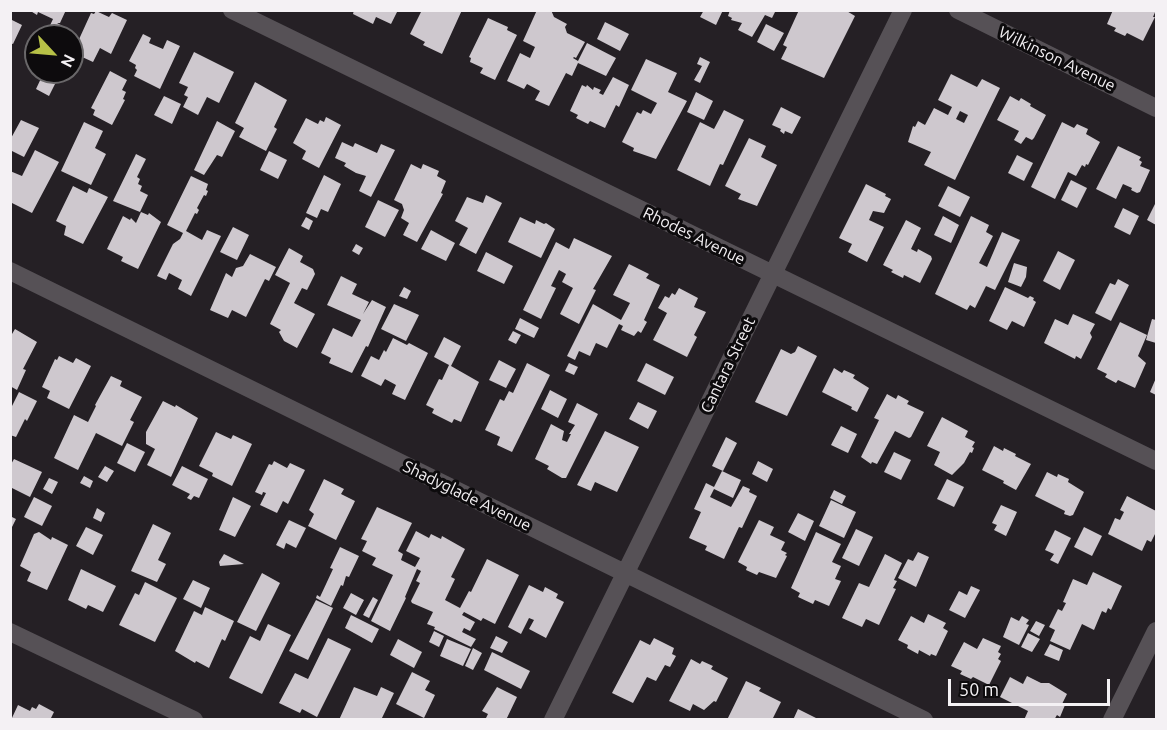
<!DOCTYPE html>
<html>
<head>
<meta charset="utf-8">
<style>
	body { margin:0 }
	#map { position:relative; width:1167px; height:730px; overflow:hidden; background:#252025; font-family:Ubuntu,sans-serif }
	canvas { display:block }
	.frame { position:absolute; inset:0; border:12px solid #f4f1f4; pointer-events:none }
	.north { position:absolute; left:24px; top:24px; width:60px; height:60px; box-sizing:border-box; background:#0d0b0d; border:2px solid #696769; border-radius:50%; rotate:116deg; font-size:16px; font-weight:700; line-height:24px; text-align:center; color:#f4f1f4 }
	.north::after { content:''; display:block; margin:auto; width:21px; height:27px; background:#b7c147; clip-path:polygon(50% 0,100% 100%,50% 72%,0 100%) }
	.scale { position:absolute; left:948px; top:679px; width:162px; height:27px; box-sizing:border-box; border:3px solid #f4f1f4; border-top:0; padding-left:8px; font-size:18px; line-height:21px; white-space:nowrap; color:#f4f1f4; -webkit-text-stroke:4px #0d0b0d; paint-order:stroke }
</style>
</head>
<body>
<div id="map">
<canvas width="1167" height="730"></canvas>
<div class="frame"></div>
<div class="north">N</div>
<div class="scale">50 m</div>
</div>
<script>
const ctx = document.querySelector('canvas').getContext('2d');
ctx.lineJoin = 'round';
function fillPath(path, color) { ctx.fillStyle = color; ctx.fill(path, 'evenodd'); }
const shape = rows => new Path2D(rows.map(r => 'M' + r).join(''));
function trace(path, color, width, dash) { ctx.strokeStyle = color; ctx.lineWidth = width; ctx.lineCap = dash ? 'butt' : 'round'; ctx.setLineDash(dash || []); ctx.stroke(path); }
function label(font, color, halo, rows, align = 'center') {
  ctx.font = font + ' Ubuntu,sans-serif'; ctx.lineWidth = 6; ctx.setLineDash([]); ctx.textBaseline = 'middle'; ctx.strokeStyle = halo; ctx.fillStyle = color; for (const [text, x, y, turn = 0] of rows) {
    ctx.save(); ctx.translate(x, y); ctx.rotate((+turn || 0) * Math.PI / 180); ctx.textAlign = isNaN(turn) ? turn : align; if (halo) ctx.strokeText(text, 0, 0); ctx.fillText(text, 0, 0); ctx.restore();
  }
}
fillPath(shape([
	[29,10,66,10,60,23,57,23,66,28,61,36,45,36,53,19,38,12,37,15],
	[354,10,398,10,391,24,376,17,373,24,353,14],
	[422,10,462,10,442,54,423,45,425,42,410,34],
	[537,10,551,10,554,17,567,24,565,27,567,33,585,42,576,58,574,57,573,58,578,61,587,43,616,58,606,76,578,63,572,76,566,73,549,106,535,100,540,91,527,84,524,89,507,81,520,53,530,58,535,47,523,41],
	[704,10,723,10,716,25,700,17],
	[730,10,776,10,772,18,765,15,752,37,738,30,742,23,731,20,732,18,728,16],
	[799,10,845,10,855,16,824,78,781,59,787,47,783,45],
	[1113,10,1156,10,1153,17,1155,17,1143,41,1127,33,1125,36,1114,31,1116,28,1107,24],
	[96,11,109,17,112,13,127,20,111,54,100,48,93,62,80,56,78,57,75,50,77,49,75,48,91,13,94,14],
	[488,18,508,27,507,30,517,35,495,80,480,73,483,68,470,62,471,58,469,57],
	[10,19,22,25,13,44,10,43],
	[605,22,629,34,620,51,597,39],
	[766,24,784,33,774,51,757,42],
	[143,34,151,38,149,43,163,49,167,40,180,46,160,89,134,76,137,70,135,68,136,65,129,61],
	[194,52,234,72,219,103,207,97,198,115,183,107,188,97,184,95,188,87,179,83],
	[700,57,710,62,700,83,694,80,702,66,697,64],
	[646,59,677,73,668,92,687,101,656,159,633,151,634,148,622,142,637,112,641,114,643,110,651,114,657,103,631,90],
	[110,71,127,80,122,90,126,92,123,99,125,100,112,125,93,115,95,110,91,108],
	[44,72,61,72,49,96,36,89],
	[951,74,977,87,982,79,1000,88,955,180,924,165,931,152,908,142,913,126,915,127,918,121,925,125,934,108,948,115,952,107,938,100],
	[960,111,968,115,964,123,956,119],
	[613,77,629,85,619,107,616,105,605,128,590,121,588,124,576,118,578,115,570,111,582,85,586,87,587,85,593,90,594,87,601,90,599,93,603,95],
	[255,82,287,100,274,127,277,129,266,151,239,137,244,128,235,123],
	[696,92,713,101,704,120,687,112],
	[164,96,181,104,172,124,154,115],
	[1010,96,1019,101,1021,98,1031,104,1030,106,1046,115,1034,138,1032,140,1026,137,1021,144,1014,140,1019,131,997,120],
	[781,107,801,117,792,134,785,131,784,134,780,131,781,129,772,125],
	[724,110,744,120,723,165,720,164,710,186,677,170,700,122,714,129],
	[326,117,341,125,319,168,302,159,306,151,293,143,306,118,318,124,320,120,324,122],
	[21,120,39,128,24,157,10,150,10,140],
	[217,121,235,131,222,157,217,155,204,175,194,170],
	[84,122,103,131,95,148,106,154,91,185,61,171],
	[1062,122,1074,128,1077,124,1088,129,1086,134,1100,142,1088,165,1086,164,1085,167,1082,165,1076,176,1068,172,1055,199,1031,187],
	[749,138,766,146,761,157,777,165,757,206,738,199,741,194,725,186],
	[342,142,353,147,355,143,377,153,381,144,395,150,371,197,359,191,366,176,356,173,344,166,346,163,335,158],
	[1118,146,1141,157,1139,160,1142,162,1140,166,1150,170,1140,192,1137,193,1131,190,1132,188,1123,184,1116,199,1096,189],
	[35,150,59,162,32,213,10,202,10,171,22,176],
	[269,151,287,160,278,179,260,170],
	[136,154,146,159,137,177,140,179,138,184,142,186,140,191,148,195,140,212,113,201],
	[1017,155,1033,163,1024,181,1008,173],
	[411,164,421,169,423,164,439,171,437,176,446,181,441,193,443,194,417,242,403,235,409,223,401,218,404,210,402,204,394,200],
	[324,175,341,184,328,212,321,209,317,218,306,213],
	[191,176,208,184,206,190,208,191,206,196,204,195,197,208,199,210,197,214,195,213,186,231,202,240,207,230,221,236,191,296,178,289,182,280,169,273,166,280,157,276,173,244,180,239,183,233,167,225],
	[1071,180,1087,188,1077,208,1061,200],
	[866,184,886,194,885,196,891,199,884,213,873,211,869,220,884,227,867,262,848,252,852,244,839,238],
	[73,186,87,193,89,188,108,197,83,244,64,235,66,226,56,221],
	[948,186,970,197,960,217,938,206],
	[486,195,502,203,476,254,459,245,468,228,455,221,467,197,483,203],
	[378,200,399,210,385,237,365,227],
	[1156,202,1156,225,1147,220],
	[1123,208,1139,216,1130,235,1114,227],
	[141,212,148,215,149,213,161,222,138,269,121,261,123,257,107,249,123,216,130,220,131,218,136,223],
	[943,216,959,225,951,243,934,235],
	[971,216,989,225,986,232,993,236,979,263,987,267,1002,232,1020,240,995,290,986,286,975,308,970,305,967,310,935,294],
	[306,217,313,221,309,230,301,226],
	[520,217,535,224,536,220,544,224,546,223,555,229,541,258,508,242],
	[906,220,921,228,911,249,917,252,918,249,931,256,932,259,920,283,904,275,903,278,891,272,893,270,883,265],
	[233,227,249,235,237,260,220,252],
	[431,230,455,243,446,261,421,249],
	[574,238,612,256,593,289,596,290,579,324,560,314,573,288,562,282,566,274,559,270,551,286,556,288,541,319,523,310,556,242,569,249],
	[356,244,363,248,359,255,352,251],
	[289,248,303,256,300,262,313,269,315,274,307,290,302,288,294,303,315,314,297,348,284,341,279,332,281,330,270,324,290,283,275,275],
	[1058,251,1075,260,1060,290,1043,281],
	[486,252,513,266,504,284,477,271],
	[250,254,276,267,269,281,265,279,246,317,232,310,228,318,210,310,226,273,232,277,236,268,243,266],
	[1014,263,1027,267,1026,277,1021,287,1008,282],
	[629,264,649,274,646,278,660,285,644,320,647,322,641,333,638,331,634,336,621,330,623,326,619,324,607,348,596,343,590,356,579,351,575,360,567,356,593,304,621,320,630,303,613,295],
	[341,276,357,284,352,294,369,302,363,314,372,300,386,307,368,347,366,346,352,373,329,363,331,358,321,353,333,328,352,337,361,320,327,305],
	[1118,279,1129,285,1111,321,1095,313,1110,283,1115,285],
	[404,287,411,291,407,299,399,296],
	[1005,287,1028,298,1030,296,1034,298,1033,300,1036,302,1024,327,1012,321,1007,330,989,321],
	[679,288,698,298,694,307,706,312,694,335,697,337,687,357,653,340,667,313,658,308,665,296,669,298,672,293,675,295],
	[394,304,419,315,406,341,381,329],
	[1073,314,1095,324,1090,333,1092,337,1081,359,1076,356,1075,359,1044,343,1055,319,1068,325],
	[520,318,539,328,534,338,515,329],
	[1152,319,1156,320,1156,343,1146,340],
	[1120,322,1147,335,1138,356,1146,363,1135,388,1118,380,1116,383,1105,377,1107,374,1097,369],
	[15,329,37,342,23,369,26,370,17,390,10,386,10,333,12,334],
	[513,331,521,335,516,344,508,340],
	[444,337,461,346,451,366,479,382,461,422,454,419,452,423,432,413,434,409,426,405,439,379,442,380,449,365,434,357],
	[393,338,407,345,409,343,428,353,405,400,392,394,396,385,385,379,381,386,361,376,371,356,379,360,384,350,386,352],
	[798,346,817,356,787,416,755,402,781,349,791,354,795,352],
	[59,356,73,363,76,358,91,366,69,409,47,398,50,391,42,387,55,359,57,360],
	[499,360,516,369,506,388,489,380],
	[527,363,550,375,512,452,497,445,500,437,485,430,500,399,504,401,509,391,513,393],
	[569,363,578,367,574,375,565,371],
	[646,363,674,377,665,395,637,381],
	[834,368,842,373,844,370,855,375,853,378,869,388,857,412,851,409,852,407,822,392],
	[111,376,122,381,120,386,142,397,130,420,134,422,122,446,96,433,78,470,54,458,74,415,88,422,96,406,95,405],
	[1156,378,1156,395,1150,392],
	[550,390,567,399,558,418,541,409],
	[19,392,37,401,27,421,25,419,16,437,10,435,10,410],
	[887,394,896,399,898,395,909,401,907,404,924,412,911,437,909,438,895,431,877,464,872,462,871,464,861,457,879,420,874,418],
	[163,401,175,407,176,405,198,418,171,477,147,465,155,449,146,444,146,432],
	[638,402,657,411,648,429,629,419],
	[577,403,598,414,566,478,562,478,547,469,549,466,535,459,551,424,564,431,562,440,567,442,571,434,569,434,575,425,568,422],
	[942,417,968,431,965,437,975,442,972,447,974,448,972,453,970,452,964,463,952,475,934,465,940,452,927,446],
	[841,426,857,434,848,453,831,445],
	[605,431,639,447,617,492,595,482,591,491,577,485],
	[216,432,231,439,233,435,252,444,232,486,212,476,213,473,199,466],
	[726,437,737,443,723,471,712,466],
	[127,443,145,452,135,472,117,463],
	[994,446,1003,451,1004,448,1016,454,1015,456,1031,464,1016,490,1003,483,1004,481,982,470],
	[894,452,911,460,901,480,884,472],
	[14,459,42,472,30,497,10,487,10,466],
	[274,461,287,468,290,463,305,470,288,504,283,501,277,513,260,505,266,493,263,492,262,495,255,492,269,464,272,465],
	[758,461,773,469,767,482,752,474],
	[105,466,114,471,107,482,98,477],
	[182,466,208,479,199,498,194,496,191,500,187,498,190,494,172,485],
	[722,471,741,480,733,498,714,489,710,497,731,507,743,486,750,489,749,492,757,496,742,528,739,527,724,559,705,550,707,546,689,538,701,512,694,509,706,483,714,487],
	[1047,472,1057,477,1058,474,1069,479,1068,482,1084,492,1073,515,1070,516,1064,514,1065,511,1035,496],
	[84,476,93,481,90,488,80,483],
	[49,478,58,482,52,494,43,489],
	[324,479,344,489,341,494,355,501,336,540,308,526,314,514,309,510],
	[947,479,964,487,954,507,937,499],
	[834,490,846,496,842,504,830,498],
	[1127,496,1156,511,1156,532,1151,542,1147,540,1142,551,1108,534,1115,518,1120,520,1124,512,1120,510],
	[34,497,52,506,42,526,24,517],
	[233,497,251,506,235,537,219,530],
	[831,500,856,512,844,538,819,526],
	[1001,505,1017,512,1006,536,994,530,997,525,992,523],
	[377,507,412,523,398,551,403,554,401,560,415,567,420,558,406,551,416,531,429,538,431,534,441,539,442,536,465,549,451,577,455,579,445,600,460,608,469,591,471,592,487,559,519,575,495,624,483,618,481,621,464,612,462,615,475,622,470,631,464,628,462,632,476,639,471,647,434,629,435,627,427,624,433,612,412,603,411,601,420,583,416,581,421,571,417,569,405,597,406,598,390,631,371,621,393,575,372,565,376,558,362,551,367,541,361,539],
	[97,508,105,513,101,522,93,518],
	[798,513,814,521,805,541,788,532],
	[10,516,16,519,10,531],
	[289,520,306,528,296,548,286,543,284,549,276,545],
	[759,520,774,527,770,535,785,542,781,550,787,553,785,555,787,556,776,578,759,572,757,575,746,570,747,567,738,562],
	[153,524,171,533,158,560,166,564,157,582,131,571],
	[86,527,103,535,93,555,76,546],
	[1084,527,1102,536,1092,556,1074,547],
	[856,529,873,537,859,566,842,558],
	[1055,530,1071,538,1058,564,1050,560,1054,554,1045,550],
	[39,532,51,540,52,537,68,545,47,590,27,581,31,572,20,566,34,534],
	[816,532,841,544,832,562,841,566,835,579,841,581,829,606,815,600,813,604,798,597,800,593,791,588],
	[340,547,359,556,349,577,346,576,343,586,341,585,331,606,316,598,317,595,320,597,333,569,330,568],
	[918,552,929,557,916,587,898,578,908,559,913,561],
	[224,554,244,564,220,566,219,562],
	[885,554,902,563,894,580,897,581,893,588,896,589,879,625,866,619,862,627,842,618,859,583,869,587],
	[81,569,116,586,103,612,88,605,86,609,68,600],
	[1093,572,1122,586,1111,610,1108,608,1106,613,1102,611,1094,630,1082,624,1070,650,1050,641,1055,630,1049,627,1058,609,1062,611,1066,603,1063,602,1073,579,1087,585],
	[262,573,280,583,256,631,237,622],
	[193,580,210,588,201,608,183,599],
	[145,582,177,598,155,642,119,625,135,593,139,595],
	[529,585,543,592,545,587,558,594,556,598,564,602,546,638,529,629,534,620,529,618,521,634,508,627],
	[971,586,980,590,965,618,949,610,959,591,967,595],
	[351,593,364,600,356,615,343,608],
	[373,597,378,600,369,618,363,615],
	[316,600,333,608,308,660,289,651],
	[205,607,234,621,225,641,222,639,209,668,196,661,195,663,175,651,194,611,202,615],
	[928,614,946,623,943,628,948,631,936,656,931,654,930,656,919,650,918,654,907,648,908,645,898,640,911,616,924,623],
	[351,615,379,629,372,643,345,628],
	[1022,616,1029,620,1026,624,1029,625,1019,645,1003,637,1011,617,1019,621],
	[1036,621,1045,625,1039,636,1030,631],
	[268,624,291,635,262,694,229,678,250,636,260,641],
	[434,631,444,636,439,647,429,642],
	[1028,633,1040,639,1032,652,1021,647],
	[496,636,508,642,502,653,490,648],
	[328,638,351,649,317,717,302,709,300,713,279,703,295,673,308,679],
	[654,638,674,648,672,654,676,656,670,667,665,665,656,681,647,677,633,703,612,693,640,640,650,645],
	[983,638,1001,646,998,652,1001,654,998,659,1001,661,989,685,973,677,971,679,960,674,962,671,951,666,964,642,977,649],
	[398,639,422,652,414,668,390,655],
	[447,639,471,649,463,666,440,656],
	[1050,644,1063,650,1059,661,1044,655],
	[473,648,482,653,473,670,465,666],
	[492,652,530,671,521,689,484,670],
	[691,659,700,664,702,661,713,666,711,669,728,678,716,702,714,701,704,710,693,704,690,711,669,701],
	[412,672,430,681,425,690,435,695,424,718,396,704],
	[1027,676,1041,683,1049,683,1067,694,1062,704,1065,705,1060,717,1057,715,1054,720,1024,720,1028,711,1000,697,1010,677,1023,684],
	[746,681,761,688,759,691,781,702,772,720,727,720],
	[354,687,377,696,381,687,394,693,381,720,339,720],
	[497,687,517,697,506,720,485,720,488,714,482,711],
	[39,704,54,712,50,720,11,720,18,705,30,711,32,707,36,709],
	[798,709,820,720,793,720]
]), '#cec8ce');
trace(shape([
	[232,10,1156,461],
	[958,10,1156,108],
	[10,271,924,720],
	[10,632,194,720],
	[553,720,903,10],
	[1112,720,1156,631]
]), '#565156', 18);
label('16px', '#f4f1f4', '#0d0b0d', [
	["Wilkinson Avenue",1057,59,26],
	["Rhodes Avenue",694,236,26],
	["Cantara Street",728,365,-64],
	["Shadyglade Avenue",467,496,26]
]);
</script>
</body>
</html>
